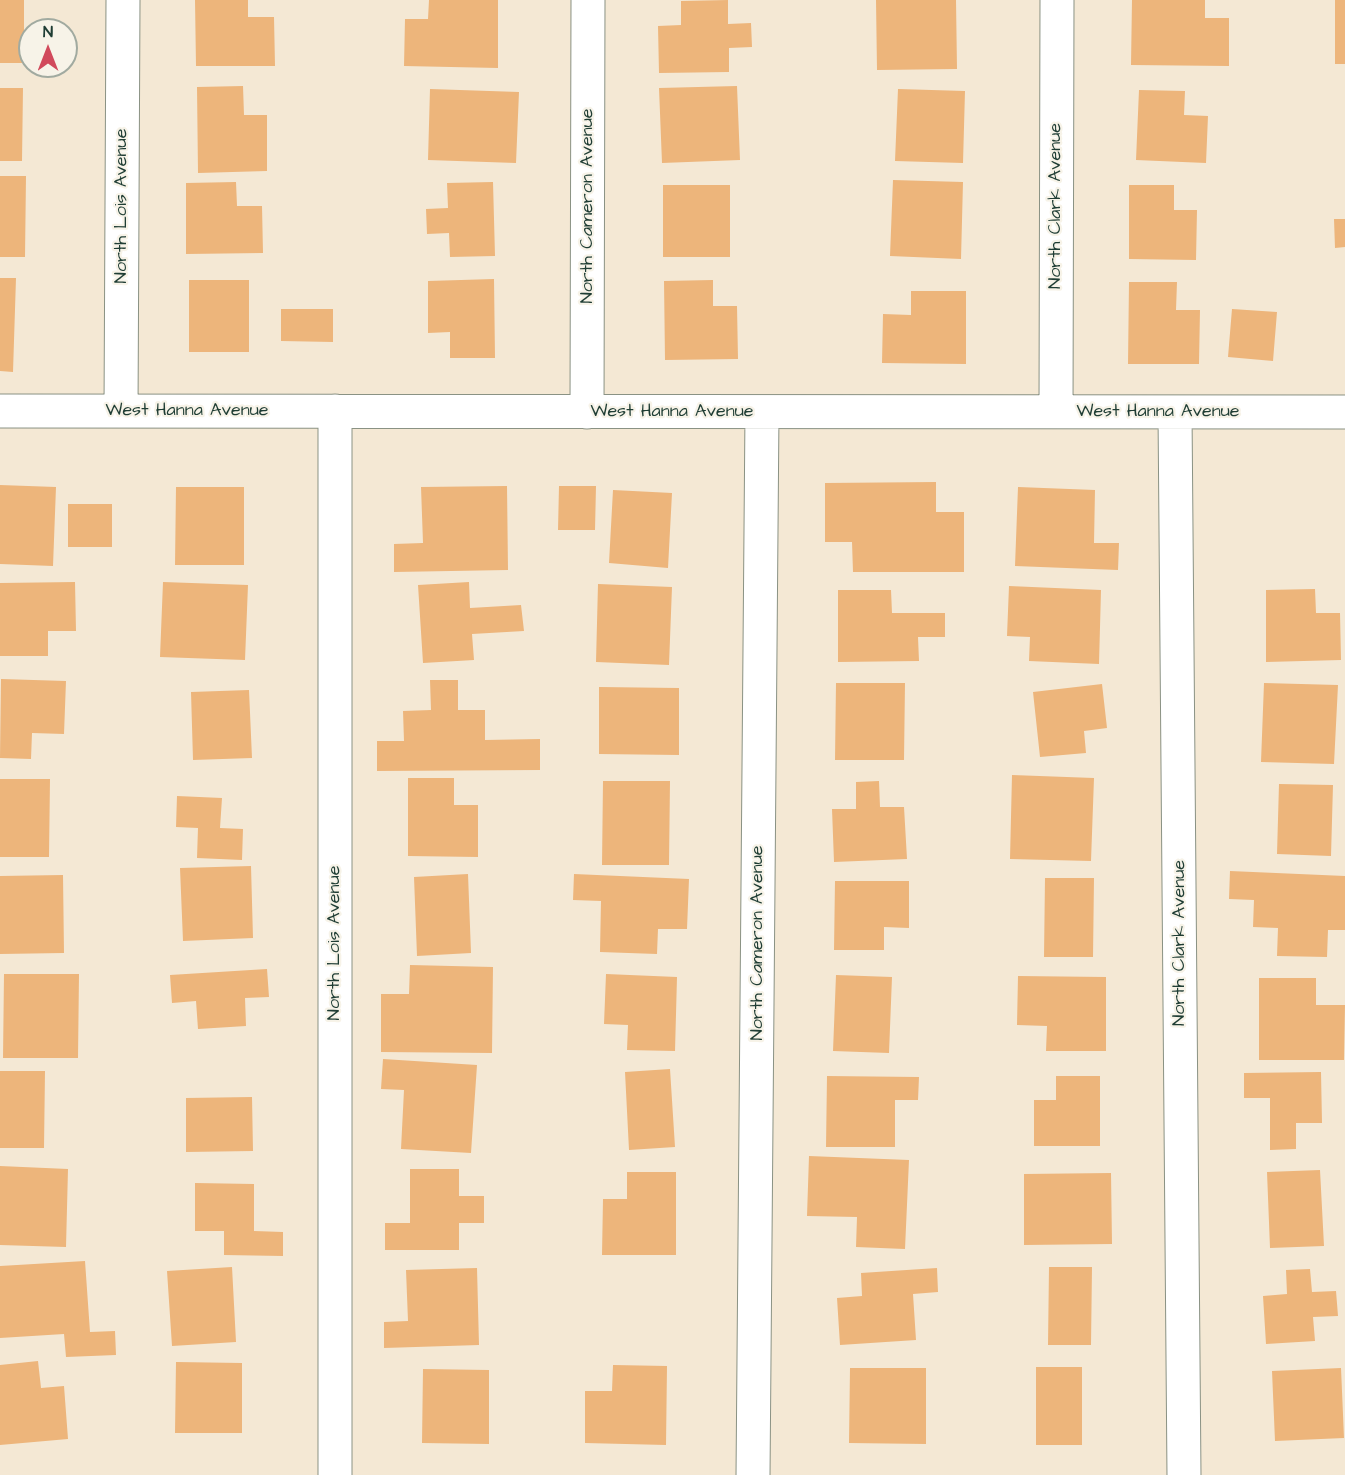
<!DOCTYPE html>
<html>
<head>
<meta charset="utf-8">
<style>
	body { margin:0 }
	#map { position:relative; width:1345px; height:1475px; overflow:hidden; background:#f4e8d4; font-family:"Architects Daughter",sans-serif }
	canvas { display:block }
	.north { position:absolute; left:18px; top:18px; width:60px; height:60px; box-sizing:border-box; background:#f7f3e8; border:2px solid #a1aaa0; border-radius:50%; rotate:0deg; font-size:16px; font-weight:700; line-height:24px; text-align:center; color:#1f3d34 }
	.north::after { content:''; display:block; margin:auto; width:21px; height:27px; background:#d1495b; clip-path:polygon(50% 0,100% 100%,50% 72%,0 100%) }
</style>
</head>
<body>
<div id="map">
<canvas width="1345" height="1475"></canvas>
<div class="north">N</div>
</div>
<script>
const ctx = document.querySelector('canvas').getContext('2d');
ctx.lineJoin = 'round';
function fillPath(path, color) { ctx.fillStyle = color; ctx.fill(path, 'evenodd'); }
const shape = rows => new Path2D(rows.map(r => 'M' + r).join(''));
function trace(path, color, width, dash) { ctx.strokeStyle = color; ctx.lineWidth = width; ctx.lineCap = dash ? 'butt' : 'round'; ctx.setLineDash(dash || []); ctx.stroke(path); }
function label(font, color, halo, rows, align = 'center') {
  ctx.font = font + ' "Architects Daughter",sans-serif'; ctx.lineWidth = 4.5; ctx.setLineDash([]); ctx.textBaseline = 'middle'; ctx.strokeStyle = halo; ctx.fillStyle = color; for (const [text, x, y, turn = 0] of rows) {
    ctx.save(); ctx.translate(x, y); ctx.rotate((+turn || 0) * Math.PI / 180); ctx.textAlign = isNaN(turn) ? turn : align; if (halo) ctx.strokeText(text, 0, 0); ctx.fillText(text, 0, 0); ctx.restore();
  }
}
fillPath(shape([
	[0,0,24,0,24,63,0,63],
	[195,0,248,0,248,17,274,17,275,66,196,66],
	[429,0,498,0,498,68,404,66,405,19,428,19],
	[728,0,728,24,751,23,752,47,729,48,729,72,659,73,658,26,681,25,681,1],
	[876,0,956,0,957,69,877,70],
	[1132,0,1205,0,1205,18,1229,18,1229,66,1131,65],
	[1335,0,1345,0,1345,64,1335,64],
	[243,86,244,115,267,115,267,171,198,173,197,87],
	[737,86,740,160,662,163,659,88],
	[0,88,23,88,22,161,0,161],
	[430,89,519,92,516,163,428,160],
	[898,89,965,91,963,163,895,161],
	[1139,90,1185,91,1184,115,1208,116,1206,163,1136,160],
	[0,176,26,176,25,257,0,257],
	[893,180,963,182,961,259,890,256],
	[236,182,237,206,262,206,263,253,186,254,186,183],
	[493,182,495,256,450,257,449,233,427,234,426,209,448,208,447,183],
	[663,185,730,185,730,257,663,257],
	[1129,185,1174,185,1174,210,1197,210,1196,260,1129,259],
	[1334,219,1345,219,1345,247,1335,248],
	[0,278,16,278,13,372,0,371],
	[494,279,495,358,450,358,450,332,428,333,428,281],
	[189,280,249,280,249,352,189,352],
	[713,280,713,306,737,306,738,359,665,360,664,281],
	[1129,282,1177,282,1176,310,1200,310,1199,364,1128,364],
	[911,291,966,291,966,364,882,363,883,314,911,315],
	[281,309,333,309,333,342,281,341],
	[1232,309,1277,312,1273,361,1228,357],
	[936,482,936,512,964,512,964,572,853,572,852,542,825,542,825,483],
	[0,485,56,487,53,566,0,564],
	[507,486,508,570,394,572,394,544,423,543,421,487],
	[559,486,596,486,595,530,558,530],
	[176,487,244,487,244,565,175,565],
	[1018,487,1095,490,1094,543,1119,543,1118,570,1015,566],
	[613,490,672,493,668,568,609,563],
	[68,504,112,504,112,547,68,547],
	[75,582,76,631,48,631,48,656,0,656,0,583],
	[163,582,248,585,245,660,160,657],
	[469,582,470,608,521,605,524,631,472,634,474,660,423,663,418,585],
	[598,584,672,587,669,665,596,662],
	[1009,586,1101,590,1099,664,1029,661,1030,637,1007,636],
	[1315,589,1316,613,1340,613,1341,660,1266,662,1266,590],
	[838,590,891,590,892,613,945,613,945,637,918,637,919,661,838,662],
	[1,679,66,681,64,734,32,733,31,759,0,758],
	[430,680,458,680,458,710,485,710,485,740,540,739,540,770,377,771,377,741,404,741,403,711,431,710],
	[836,683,905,683,904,760,835,760],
	[1264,683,1338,685,1334,764,1261,762],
	[1102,684,1107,728,1084,731,1086,753,1040,757,1033,692],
	[599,687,679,688,679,755,599,754],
	[249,690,252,758,193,760,191,692],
	[1012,775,1094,778,1091,861,1010,859],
	[408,778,454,778,454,805,478,805,478,857,408,856],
	[0,779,50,779,49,857,0,857],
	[603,781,670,781,669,865,602,865],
	[879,781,880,807,904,807,907,859,834,862,832,809,856,809,856,782],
	[1279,784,1333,785,1331,856,1277,854],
	[177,796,222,798,220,828,243,829,242,860,197,858,198,828,176,827],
	[251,866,253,938,183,941,180,868],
	[1230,871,1345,876,1345,930,1328,930,1327,957,1277,956,1278,928,1253,927,1254,900,1229,899],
	[468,874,471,953,417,956,414,877],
	[574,874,689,879,687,929,658,929,657,954,600,952,601,901,573,900],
	[63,875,64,953,0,954,0,876],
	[1045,878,1094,878,1093,957,1044,957],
	[835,881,909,881,909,928,884,927,884,950,834,950],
	[410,965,493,967,492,1053,381,1052,381,994,409,994],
	[267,969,269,997,245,998,246,1026,198,1029,196,1001,172,1003,170,975],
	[4,974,79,974,78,1058,3,1058],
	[606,974,677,977,675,1051,627,1050,628,1025,604,1024],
	[836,975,892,977,889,1053,833,1051],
	[1018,976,1106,977,1106,1051,1046,1051,1047,1026,1017,1025],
	[1259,978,1316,978,1316,1005,1345,1005,1344,1060,1259,1060],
	[383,1059,477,1065,471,1153,401,1149,404,1090,381,1089],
	[670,1069,675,1147,629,1150,625,1072],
	[0,1071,45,1071,44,1148,0,1148],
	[1321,1072,1322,1123,1296,1123,1296,1149,1270,1150,1270,1098,1244,1098,1244,1073],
	[827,1076,919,1077,918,1100,895,1100,895,1147,826,1147],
	[1056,1076,1100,1076,1100,1146,1034,1146,1034,1100,1056,1100],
	[252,1097,253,1151,186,1152,186,1098],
	[809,1156,909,1160,905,1249,856,1247,857,1217,807,1216],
	[0,1166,68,1169,66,1247,0,1245],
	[410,1169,459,1169,459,1196,484,1196,484,1223,459,1223,459,1250,385,1250,385,1223,410,1223],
	[1320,1170,1324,1246,1270,1248,1267,1172],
	[627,1172,676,1172,676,1255,602,1255,603,1199,627,1199],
	[1111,1173,1112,1244,1024,1245,1024,1174],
	[195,1183,254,1184,254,1231,283,1232,283,1256,224,1255,224,1231,195,1231],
	[85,1261,90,1332,115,1331,116,1355,66,1357,64,1334,0,1338,0,1266],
	[232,1267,236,1342,172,1346,167,1271],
	[1049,1267,1092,1267,1091,1345,1048,1345],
	[477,1268,479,1345,384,1348,384,1322,408,1321,406,1270],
	[937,1268,938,1292,913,1294,916,1340,840,1345,837,1298,862,1296,861,1273],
	[1310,1269,1312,1292,1336,1291,1338,1316,1313,1317,1315,1341,1266,1344,1263,1296,1287,1294,1286,1270],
	[38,1361,41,1388,64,1386,68,1439,0,1445,0,1365],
	[176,1362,242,1363,242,1433,175,1433],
	[613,1365,667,1366,666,1445,585,1443,585,1391,612,1391],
	[1036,1367,1082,1367,1082,1445,1036,1445],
	[850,1368,926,1368,926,1444,849,1443],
	[1341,1368,1344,1438,1275,1441,1272,1371],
	[423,1369,489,1370,489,1444,422,1443]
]), '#edb57b');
const minor = shape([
	[0,411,1345,412],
	[121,411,123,0],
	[587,412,588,0],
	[1056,412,1057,0],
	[1175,412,1184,1475],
	[335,1475,335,411],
	[753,1475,762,412]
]);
trace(minor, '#8a9284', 35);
trace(minor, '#fff', 33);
label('18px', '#1f3d34', '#f7f3e8', [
	["North Lois Avenue",122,206,-90],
	["North Cameron Avenue",588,206,-90],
	["North Clark Avenue",1056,206,-90],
	["West Hanna Avenue",187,411],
	["West Hanna Avenue",672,412],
	["West Hanna Avenue",1158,412],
	["North Lois Avenue",335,943,-90],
	["North Cameron Avenue",758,943,-90],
	["North Clark Avenue",1180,943,-90]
]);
</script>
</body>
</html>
